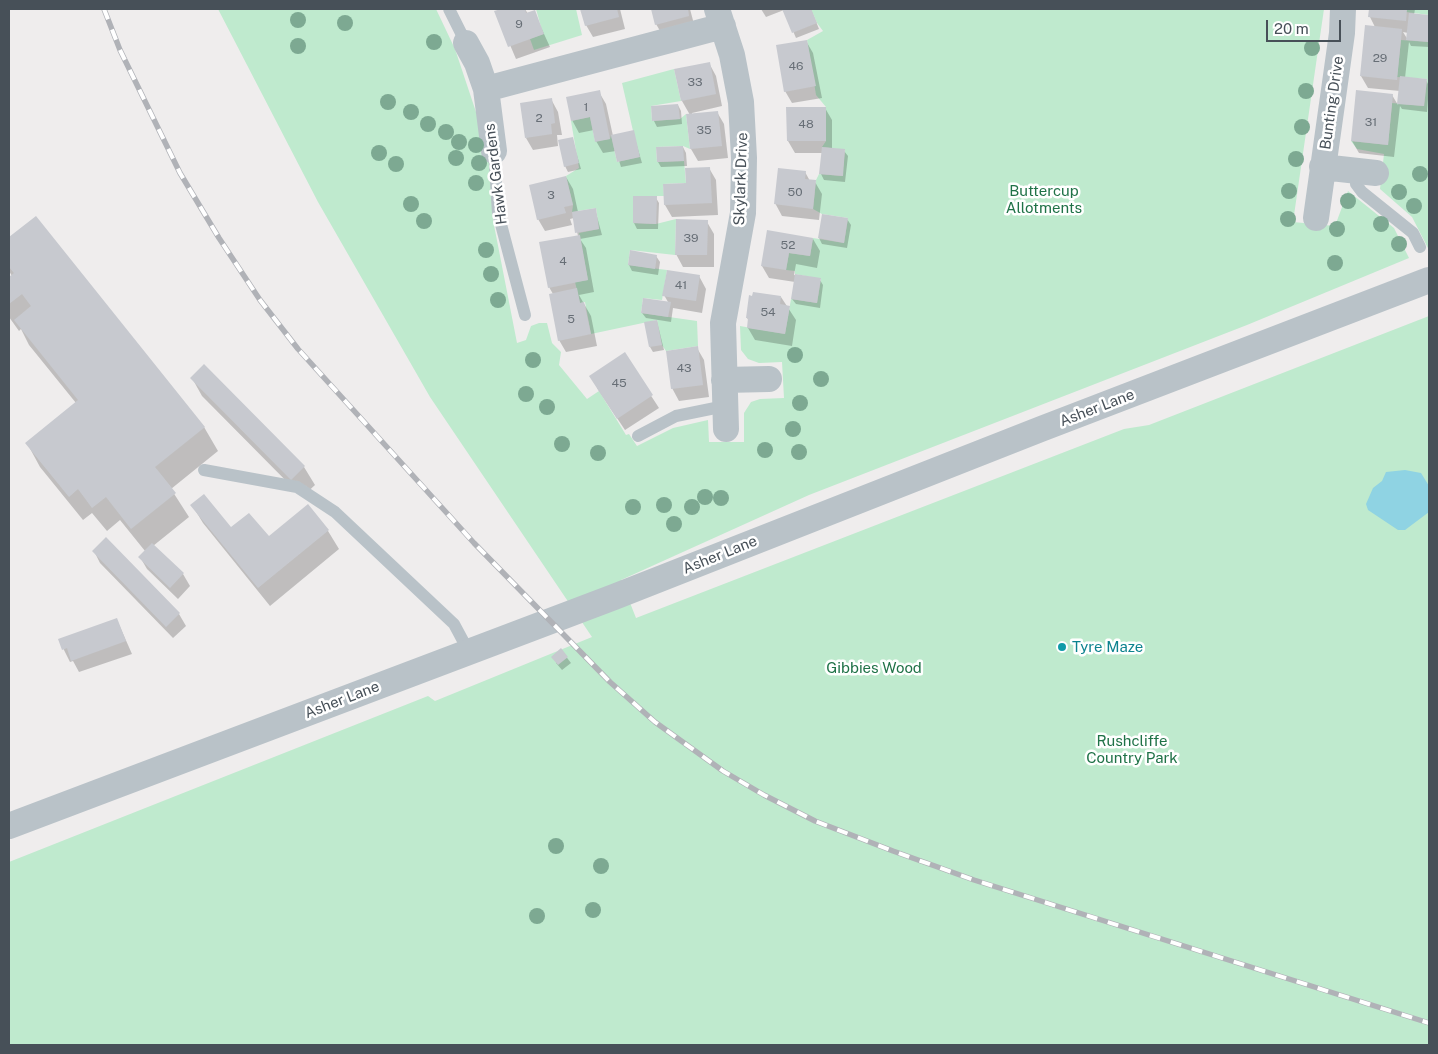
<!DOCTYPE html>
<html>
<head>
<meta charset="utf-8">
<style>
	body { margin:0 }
	#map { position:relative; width:1438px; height:1054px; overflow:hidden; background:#efeded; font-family:"Public Sans",sans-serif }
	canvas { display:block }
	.frame { position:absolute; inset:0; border:10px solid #475058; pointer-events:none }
	.scale { position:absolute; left:1266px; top:20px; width:75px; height:22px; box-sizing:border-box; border:2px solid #475058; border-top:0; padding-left:6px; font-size:15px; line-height:18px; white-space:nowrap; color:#475058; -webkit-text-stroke:4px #fff; paint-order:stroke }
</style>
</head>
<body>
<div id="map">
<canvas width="1438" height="1054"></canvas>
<div class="frame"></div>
<div class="scale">20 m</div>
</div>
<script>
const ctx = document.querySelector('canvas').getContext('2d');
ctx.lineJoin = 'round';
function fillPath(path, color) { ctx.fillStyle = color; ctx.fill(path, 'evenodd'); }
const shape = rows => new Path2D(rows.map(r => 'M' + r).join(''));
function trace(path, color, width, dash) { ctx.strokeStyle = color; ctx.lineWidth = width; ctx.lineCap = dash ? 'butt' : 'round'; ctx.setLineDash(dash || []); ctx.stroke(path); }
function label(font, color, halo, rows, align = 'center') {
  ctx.font = font + ' "Public Sans",sans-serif'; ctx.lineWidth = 5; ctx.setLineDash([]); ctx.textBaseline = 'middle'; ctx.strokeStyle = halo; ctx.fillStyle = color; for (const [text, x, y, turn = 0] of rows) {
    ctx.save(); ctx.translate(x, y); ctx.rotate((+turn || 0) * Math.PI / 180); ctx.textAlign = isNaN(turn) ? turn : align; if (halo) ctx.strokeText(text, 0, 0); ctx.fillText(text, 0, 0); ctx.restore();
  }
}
fillPath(shape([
	[218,9,436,9,455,49,489,151,493,220,517,343,526,340,531,326,539,323,547,323,552,343,561,352,559,365,587,399,599,391,626,435,629,434,637,446,673,428,708,420,709,442,744,442,744,413,751,402,760,399,784,398,782,362,759,363,748,359,741,350,740,326,785,334,791,299,817,303,821,279,795,274,795,271,786,270,789,253,810,256,813,238,844,243,848,218,822,214,813,209,816,180,819,174,842,176,845,150,822,147,826,141,826,107,816,95,807,40,823,31,817,23,811,9,1324,9,1293,222,1335,226,1348,191,1394,228,1409,258,1247,325,809,495,621,580,636,618,1124,429,1149,425,1429,316,1429,1045,9,1045,9,862,428,696,435,701,592,637,430,397,318,202],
	[536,9,576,9,582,35,534,50,530,39,543,34],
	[1407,9,1429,9,1429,15,1406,12],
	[1401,40,1429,42,1429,250,1412,217,1380,189,1384,154,1357,149,1351,141,1388,145,1392,103,1424,106,1427,79,1397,77],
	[674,69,681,101,651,106,652,121,680,119,686,114,690,149,683,146,656,147,657,162,684,161,686,183,663,184,664,196,633,196,633,223,656,224,676,219,675,255,630,250,628,265,667,270,662,300,643,298,641,313,697,321,698,346,666,351,662,345,657,320,591,334,585,302,580,303,575,282,588,280,579,233,599,229,596,208,572,212,573,205,566,176,579,168,571,121,590,117,595,141,610,139,611,135,617,162,639,157,622,83]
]), '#bfeace');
fillPath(shape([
	[1405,470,1421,473,1429,486,1429,512,1405,530,1398,530,1368,510,1366,504,1373,488,1382,481,1386,472]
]), '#8fd3e3');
fillPath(shape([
	[505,9,525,9,528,14,534,12,550,47,516,59,496,12],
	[581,9,620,9,625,29,593,37,586,25],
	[652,9,690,9,695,28,663,36,656,24],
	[761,9,811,9,819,29,796,38,784,10,766,17],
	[1370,9,1415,9,1414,15,1429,16,1429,47,1411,46,1409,42,1405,78,1426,80,1429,86,1427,112,1402,109,1400,106,1394,157,1359,153,1352,141,1392,95,1398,105,1400,91,1368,88,1361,76,1375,27,1370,17],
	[1403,32,1408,33,1408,40],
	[806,41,813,53,822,98,792,103,785,91],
	[709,63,716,76,722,106,692,113,692,114,717,112,724,124,728,158,698,161,691,149,687,115,690,115,682,101,676,70],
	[599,92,606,104,613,136,633,132,642,163,621,167,616,151,603,153,596,141,594,130,579,133,572,120],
	[551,99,558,112,562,135,557,135,558,146,533,150,526,138],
	[678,105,681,111,682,124,657,127,654,121,652,107],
	[825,108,832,120,832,149,844,151,848,156,845,182,824,180,821,174,823,153,795,153,788,141],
	[572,138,581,169,568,172,565,166],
	[683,147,686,153,687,166,661,167,658,162],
	[709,168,716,180,718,215,672,217,665,205,664,185,687,184],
	[805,172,810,181,815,182,822,194,819,220,782,216,775,203],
	[566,177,573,189,578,212,595,209,602,235,580,239,586,248,594,292,579,295,591,316,597,346,566,352,559,340,553,294,549,287,578,236,574,218,570,219,572,225,545,231,538,219],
	[634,197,656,198,659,203,658,229,637,229,634,223],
	[36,218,204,427,218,451,171,489,189,517,153,546,183,574,190,586,178,599,147,569,140,557,145,551,120,520,107,531,92,513,83,520,40,467,27,443,76,403,29,345,21,329,19,331,9,317,9,279,12,276,9,271,9,239],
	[847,219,851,225,847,248,822,244,819,238],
	[707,222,714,234,714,267,683,267,676,254],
	[813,239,820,251,817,268,796,264,794,275,820,280,823,285,820,308,796,304,792,299,795,282,769,278,762,266],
	[631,252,656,256,660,262,658,275,632,271,629,265],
	[699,276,706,289,702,313,673,308,671,322,646,318,642,313,668,302,664,295],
	[781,297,796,320,792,346,755,340,748,328,749,321,747,318],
	[657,321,664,350,653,352,650,347],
	[697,348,704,360,709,397,679,401,672,388],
	[624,354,659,408,625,430,597,388],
	[192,378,304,467,315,485,302,497,202,396],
	[192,505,231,529,268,538,308,506,328,531,339,549,270,606,203,523],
	[106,539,179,614,186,626,173,638,100,563,94,551],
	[117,620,132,654,79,672,73,661,70,662,59,640],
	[561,650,571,663,562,670,556,663]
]), '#0003');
fillPath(shape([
	[501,9,525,9,526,13,535,10,544,34,508,47,494,11],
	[580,9,617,9,619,17,585,26],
	[651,9,688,9,689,16,655,25],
	[782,9,811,9,817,23,792,33],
	[1369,9,1407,9,1406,21,1368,17],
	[1409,13,1429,15,1429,42,1406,40],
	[1365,25,1402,29,1397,80,1360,76],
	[807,40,816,86,784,92,776,45],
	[710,62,716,94,681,101,674,69],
	[1400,76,1427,79,1424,106,1397,104],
	[600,90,610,139,595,142,590,117,571,121,566,97],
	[1356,90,1393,94,1388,145,1351,141],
	[552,98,555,123,551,124,552,134,525,138,520,103],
	[678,104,680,119,652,121,651,106],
	[786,107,826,107,826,141,787,141],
	[718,111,722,146,690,149,686,114],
	[634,130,640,157,617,162,611,135],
	[573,137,579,163,564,167,558,140],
	[683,146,684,161,657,162,656,147],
	[822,147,845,149,843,176,819,174],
	[710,167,712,203,664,205,663,184,686,183,685,168],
	[778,168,806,171,805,179,816,180,813,209,774,204],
	[566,176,573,205,564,207,566,213,537,220,529,185],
	[633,196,657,196,656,224,633,223],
	[596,208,599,229,575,233,572,212],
	[822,214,848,218,844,243,818,238],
	[36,216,205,427,155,467,176,493,131,529,106,497,92,508,78,489,69,497,25,443,78,400,14,320,31,306,22,294,9,304,9,277,14,273,9,267,9,237],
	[676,219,708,220,707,255,675,255],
	[767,230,813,238,810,256,789,253,786,270,761,266],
	[580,235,588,280,548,288,539,242],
	[630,250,657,255,655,269,628,265],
	[667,270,700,275,696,301,662,296],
	[795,274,821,278,817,303,791,299],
	[577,288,580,303,584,302,591,334,558,341,549,294],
	[753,292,781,296,780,304,790,306,785,334,747,328,748,318,746,318,749,295,752,296],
	[643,298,671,302,668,317,641,313],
	[657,320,662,345,649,347,644,322],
	[698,346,703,385,671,389,666,351],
	[625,352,653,395,617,419,589,376],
	[204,364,305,466,291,480,190,378],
	[204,494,231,527,249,513,269,536,308,504,329,530,258,588,190,505],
	[106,537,180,613,166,627,92,551],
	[152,543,184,573,170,588,138,557],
	[117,618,126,641,71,661,67,648,62,650,58,639],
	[561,648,568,657,558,665,551,657]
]), '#c7c9cf');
trace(shape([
	[449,9,466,43],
	[494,151,498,213,525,315],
	[1356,171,1356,184,1362,192,1413,233,1420,247],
	[638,436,676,416,725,406],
	[204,470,297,487,335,512,454,624,469,652]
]), '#b9c2c8', 12);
trace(shape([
	[717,9,732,55,741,102,744,158,743,213,723,323,726,429],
	[466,43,477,63,486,89,494,151],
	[486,89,723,26],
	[1322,167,1376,173],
	[1316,218,1342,33,1343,9],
	[724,380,769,379],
	[9,826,614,597,1041,429,1429,280]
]), '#b9c2c8', 26);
const rail = shape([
	[104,9,120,50,180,173,219,238,260,300,298,349,474,543,610,682,655,722,723,771,764,795,815,821,893,851,974,880,1429,1023]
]);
trace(rail, '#b0b2b7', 5.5);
trace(rail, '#fff', 4, [11]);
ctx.fillStyle = '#7da992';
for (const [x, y] of [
	[298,20],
	[345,23],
	[434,42],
	[298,46],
	[1312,48],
	[1306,91],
	[388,102],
	[411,112],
	[428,124],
	[1302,127],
	[446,132],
	[459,142],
	[476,145],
	[379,153],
	[456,158],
	[1296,159],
	[479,163],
	[396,164],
	[1420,174],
	[476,183],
	[1289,191],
	[1399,192],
	[1348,201],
	[411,204],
	[1414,206],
	[1288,219],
	[424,221],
	[1381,224],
	[1337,229],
	[1399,244],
	[486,250],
	[1335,263],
	[491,274],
	[498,300],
	[795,355],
	[533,360],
	[821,379],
	[526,394],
	[800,403],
	[547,407],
	[793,429],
	[562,444],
	[765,450],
	[799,452],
	[598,453],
	[705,497],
	[721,498],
	[664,505],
	[633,507],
	[692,507],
	[674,524],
	[556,846],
	[601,866],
	[593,910],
	[537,916]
]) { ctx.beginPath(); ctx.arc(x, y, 8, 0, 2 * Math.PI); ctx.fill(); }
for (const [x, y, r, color] of [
	[1062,647,5,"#0f9aa8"]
]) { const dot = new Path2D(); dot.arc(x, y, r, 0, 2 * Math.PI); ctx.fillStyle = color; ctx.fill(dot); trace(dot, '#fff', 2); }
label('12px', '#676e76', null, [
	["9",519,24],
	["29",1380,58],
	["46",796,66],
	["33",695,82],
	["1",586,107],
	["2",539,118],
	["31",1371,122],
	["48",806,124],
	["35",704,130],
	["50",795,192],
	["3",551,195],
	["39",691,238],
	["52",788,245],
	["4",563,261],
	["41",681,285],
	["54",768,312],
	["5",571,319],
	["43",684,368],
	["45",619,383]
]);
label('15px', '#475058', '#fff', [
	["Bunting Drive",1332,103,-82],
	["Hawk Gardens",496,174,-97],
	["Skylark Drive",741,179,-88],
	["Asher Lane",1097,408,-21],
	["Asher Lane",720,555,-22],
	["Asher Lane",342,700,-21]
]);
label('15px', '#1f7247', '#fff', [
	["Buttercup",1044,191],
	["Allotments",1044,208],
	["Gibbies Wood",874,668],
	["Rushcliffe",1132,741],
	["Country Park",1132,758]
]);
label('15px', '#0d838f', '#fff', [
	["Tyre Maze",1072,647]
], 'left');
</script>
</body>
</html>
